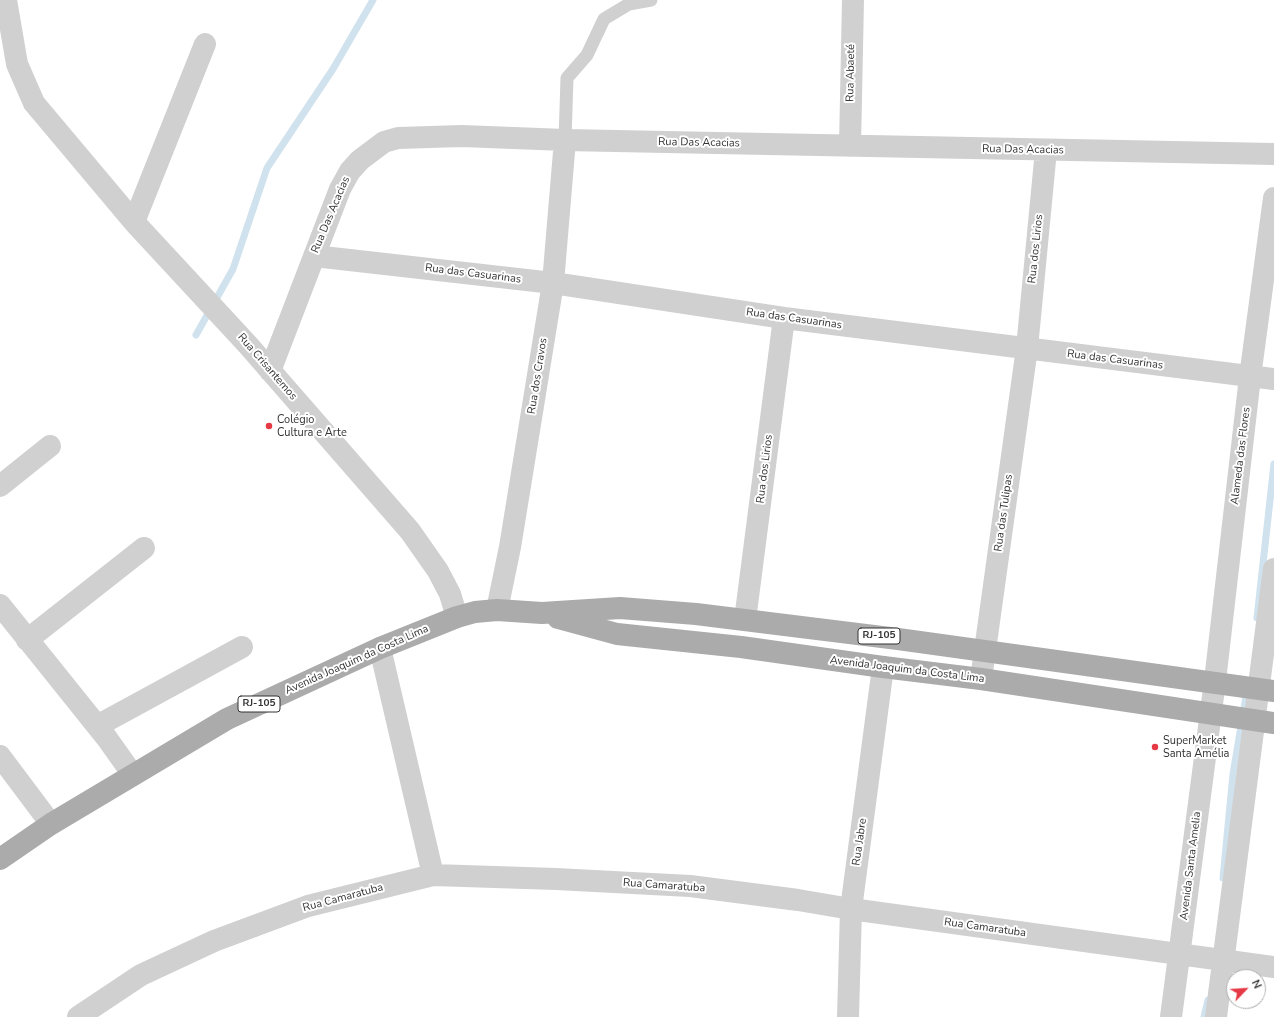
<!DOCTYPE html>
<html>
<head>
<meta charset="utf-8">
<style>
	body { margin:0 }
	#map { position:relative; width:1274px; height:1017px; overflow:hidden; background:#fff; font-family:"Nunito Sans",sans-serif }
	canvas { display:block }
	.north { position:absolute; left:1226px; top:969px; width:40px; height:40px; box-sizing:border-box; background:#fff; border:1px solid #adadad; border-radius:50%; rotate:65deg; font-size:11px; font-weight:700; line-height:16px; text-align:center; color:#333 }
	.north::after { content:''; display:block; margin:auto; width:14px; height:18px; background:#e63946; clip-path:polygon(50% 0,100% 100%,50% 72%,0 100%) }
</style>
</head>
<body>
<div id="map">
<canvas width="1274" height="1017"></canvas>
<div class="north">N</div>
</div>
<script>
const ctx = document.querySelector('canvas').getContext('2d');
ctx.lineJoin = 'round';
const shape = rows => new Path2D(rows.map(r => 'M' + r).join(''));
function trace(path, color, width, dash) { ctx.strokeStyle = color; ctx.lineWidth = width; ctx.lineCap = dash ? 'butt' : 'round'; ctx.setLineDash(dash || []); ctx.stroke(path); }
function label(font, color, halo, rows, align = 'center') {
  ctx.font = font + ' "Nunito Sans",sans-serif'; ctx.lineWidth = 4; ctx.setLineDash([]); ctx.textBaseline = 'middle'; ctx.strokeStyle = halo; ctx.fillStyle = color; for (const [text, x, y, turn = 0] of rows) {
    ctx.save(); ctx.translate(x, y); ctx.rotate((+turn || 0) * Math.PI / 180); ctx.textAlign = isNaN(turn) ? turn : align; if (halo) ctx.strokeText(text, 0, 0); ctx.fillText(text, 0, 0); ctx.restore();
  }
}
trace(shape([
	[196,335,233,269,267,168,333,69,373,0],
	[1257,618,1274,464],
	[1223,878,1233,774,1247,690],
	[1204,1017,1208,1000]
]), '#cfe2ee', 7);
trace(shape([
	[565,140,567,78,587,55,604,19,629,4,651,0]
]), '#d0d0d0', 13);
trace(shape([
	[6,0,17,64,34,103,134,222,248,345,410,531,438,571,450,594,457,617],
	[850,146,853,0],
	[134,222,205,44],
	[314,256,553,283,784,318,1274,379],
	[270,371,340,189,350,171,360,160,384,142,398,138,462,136,565,140,1274,154],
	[0,486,50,446],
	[0,605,106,737,133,775],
	[497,610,510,547,553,283,565,140],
	[745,620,784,318],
	[27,640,144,548],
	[380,648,433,875],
	[981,679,1027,348,1046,150],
	[97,726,242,647],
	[0,756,51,824],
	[78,1017,141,975,214,941,308,906,433,875,556,879,690,886,798,900,851,909,1274,967],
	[848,1017,851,909,883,667],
	[1171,1017,1215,681,1250,377,1274,198],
	[1216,1017,1274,569]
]), '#d0d0d0', 22);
trace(shape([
	[558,618,617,634,741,647,883,667,981,679,1274,723],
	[0,859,51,824,227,719,380,648,457,617,475,612,497,610,542,613,620,608,696,614,898,639,1274,691]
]), '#ababab', 22);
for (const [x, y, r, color] of [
	[269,426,4,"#e63946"],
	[1155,747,4,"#e63946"]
]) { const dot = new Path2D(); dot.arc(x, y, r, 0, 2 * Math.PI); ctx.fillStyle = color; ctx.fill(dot); trace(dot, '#fff', 1.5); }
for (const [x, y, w] of [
	[879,636,42],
	[259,704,42]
]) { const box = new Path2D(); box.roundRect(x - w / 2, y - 8, w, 16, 3); ctx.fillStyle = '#fff'; ctx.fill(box); trace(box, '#333', 1); }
label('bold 10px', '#333', null, [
	["RJ-105",879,636],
	["RJ-105",259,704]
]);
label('11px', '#333', '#fff', [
	["Rua Abaeté",851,73,-89],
	["Rua Das Acacias",699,143,1],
	["Rua Das Acacias",1023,150,1],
	["Rua Das Acacias",331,215,-67],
	["Rua dos Lirios",1036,249,-84],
	["Rua das Casuarinas",473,274,7],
	["Rua das Casuarinas",794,319,8],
	["Rua das Casuarinas",1115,360,7],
	["Rua Crisantemos",267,367,49],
	["Rua dos Cravos",538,376,-81],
	["Alameda das Flores",1241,456,-83],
	["Rua dos Lirios",765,469,-83],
	["Rua das Tulipas",1004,513,-82],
	["Avenida Joaquim da Costa Lima",357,660,-24],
	["Avenida Joaquim da Costa Lima",907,670,7],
	["Rua Jabre",860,842,-82],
	["Avenida Santa Amelia",1191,866,-83],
	["Rua Camaratuba",664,886,4],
	["Rua Camaratuba",343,898,-15],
	["Rua Camaratuba",985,928,8]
]);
label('11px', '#333', '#fff', [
	["Colégio",277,420],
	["Cultura e Arte",277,433],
	["SuperMarket",1163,741],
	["Santa Amélia",1163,754]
], 'left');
</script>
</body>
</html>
